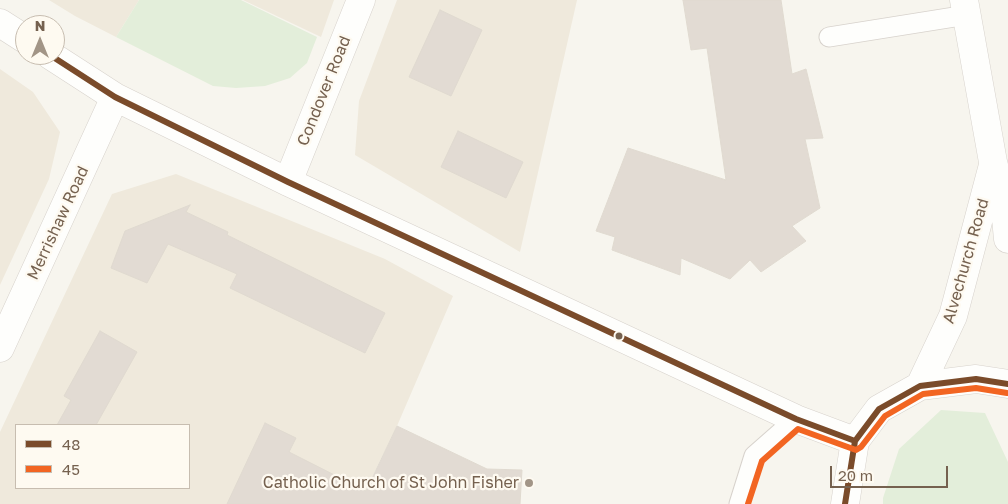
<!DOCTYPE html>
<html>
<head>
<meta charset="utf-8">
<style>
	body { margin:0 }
	#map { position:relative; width:1008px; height:504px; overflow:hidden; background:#f7f5ee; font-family:"Golos Text",sans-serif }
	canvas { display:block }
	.legend { position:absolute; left:15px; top:424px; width:175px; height:65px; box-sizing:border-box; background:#fefaf1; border:1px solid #c7bdb0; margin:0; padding:6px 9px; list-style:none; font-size:15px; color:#75614f }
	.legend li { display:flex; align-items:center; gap:10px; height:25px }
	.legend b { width:25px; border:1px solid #c7bdb0 }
	.north { position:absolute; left:15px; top:15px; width:50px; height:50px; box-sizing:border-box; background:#fefaf1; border:1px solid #c7bdb0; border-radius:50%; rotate:0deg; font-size:14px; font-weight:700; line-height:20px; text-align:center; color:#75614f }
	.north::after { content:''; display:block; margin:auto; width:18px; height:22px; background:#a29587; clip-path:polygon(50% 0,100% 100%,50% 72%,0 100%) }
	.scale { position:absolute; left:830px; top:466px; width:118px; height:22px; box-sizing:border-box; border:2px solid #75614f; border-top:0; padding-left:6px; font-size:15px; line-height:18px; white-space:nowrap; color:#75614f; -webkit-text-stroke:4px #fefaf1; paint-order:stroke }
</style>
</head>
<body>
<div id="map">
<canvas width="1008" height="504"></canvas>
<ul class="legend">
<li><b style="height:6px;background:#7a4b2a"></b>48</li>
<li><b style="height:6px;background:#f26522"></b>45</li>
</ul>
<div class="north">N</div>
<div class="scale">20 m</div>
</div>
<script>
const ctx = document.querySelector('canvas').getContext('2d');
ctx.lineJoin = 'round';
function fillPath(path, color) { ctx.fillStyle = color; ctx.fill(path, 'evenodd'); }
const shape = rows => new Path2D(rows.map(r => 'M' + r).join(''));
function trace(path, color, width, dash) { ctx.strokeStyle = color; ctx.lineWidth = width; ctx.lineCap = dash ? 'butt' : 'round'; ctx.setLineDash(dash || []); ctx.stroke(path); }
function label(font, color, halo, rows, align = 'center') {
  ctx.font = font + ' "Golos Text",sans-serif'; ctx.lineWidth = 4.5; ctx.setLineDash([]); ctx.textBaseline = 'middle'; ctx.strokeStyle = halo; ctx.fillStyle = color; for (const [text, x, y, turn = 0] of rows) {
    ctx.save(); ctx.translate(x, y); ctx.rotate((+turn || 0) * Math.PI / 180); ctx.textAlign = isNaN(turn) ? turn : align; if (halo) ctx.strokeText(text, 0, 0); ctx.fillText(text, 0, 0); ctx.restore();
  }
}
fillPath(shape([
	[49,0,139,0,116,37,75,16],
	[243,0,334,0,321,37],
	[397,0,577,0,520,252,355,155,359,101],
	[0,69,33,92,60,132,49,179,0,285],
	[176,174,385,259,453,296,397,426,359,504,0,504,0,432,112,194],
	[16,425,189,425,189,488,16,488]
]), '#efe9dc');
fillPath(shape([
	[139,0,241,0,317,37,307,63,290,78,265,86,236,88,213,86,116,37],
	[941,410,985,413,1008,462,1008,504,883,504,883,498,899,449]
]), '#e3eeda');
const building = shape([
	[683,0,781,0,792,74,806,69,823,138,805,139,820,208,792,226,806,241,761,272,750,260,730,279,681,258,680,275,612,250,615,237,596,231,628,148,726,180,707,48,691,50,683,0],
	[440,10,482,30,451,96,409,77,440,10],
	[458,131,523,162,506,198,441,167,458,131],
	[190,205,186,212,228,232,227,235,385,313,365,353,230,288,237,274,168,244,147,283,111,268,125,231,190,205],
	[100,331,137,352,96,425,57,425,71,400,64,396,100,331],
	[265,423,296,438,289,452,366,491,397,426,487,469,522,470,520,504,227,504,265,423]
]);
fillPath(building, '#e2dbd3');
trace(building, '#e0dad0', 1);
const service = shape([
	[829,37,967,15],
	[739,504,754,456,796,419]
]);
const minor = shape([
	[0,23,25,39],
	[50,55,115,97,288,182,796,419,855,441],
	[288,182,361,0],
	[0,348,115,97]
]);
const tertiary = shape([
	[964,0,993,162,1005,208,1008,239],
	[920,386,953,316,993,165],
	[845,504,855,441,879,409,920,386,976,379,1008,384]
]);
trace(service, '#d7d2cc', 21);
trace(minor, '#d7d2cc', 29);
trace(tertiary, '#d7d2cc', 29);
trace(service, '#fefefc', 19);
trace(minor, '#fefefc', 28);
trace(tertiary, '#fefefc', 28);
trace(shape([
	[50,55,115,97,288,182,796,419,855,441],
	[845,504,855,441,879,409,920,386,976,379,1008,384]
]), '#7a4b2a', 6);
trace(shape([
	[748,504,762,461,798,429,856,450,861,447,885,416,923,394,976,388,1007,393]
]), '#f26522', 6);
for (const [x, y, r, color] of [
	[619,336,4.5,"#75614f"],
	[529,483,5,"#a29587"]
]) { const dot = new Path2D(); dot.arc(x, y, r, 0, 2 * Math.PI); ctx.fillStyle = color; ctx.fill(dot); trace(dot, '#fefaf1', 2); }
label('16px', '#75614f', '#fefaf1', [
	["Condover Road",324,91,-68],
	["Merrishaw Road",58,223,-65],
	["Alvechurch Road",966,261,-74]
]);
label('16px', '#75614f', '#fefaf1', [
	["Catholic Church of St John Fisher",519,483]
], 'right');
</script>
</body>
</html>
